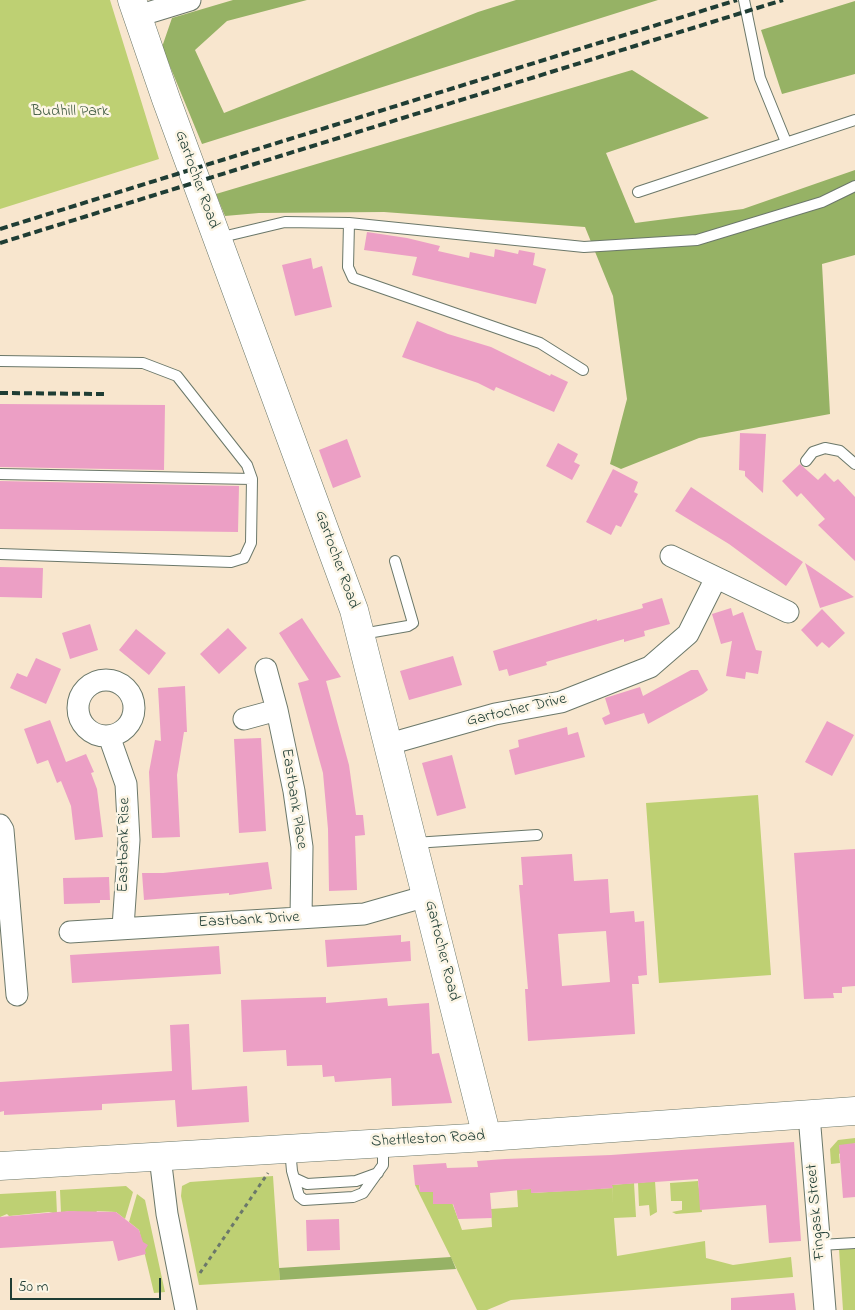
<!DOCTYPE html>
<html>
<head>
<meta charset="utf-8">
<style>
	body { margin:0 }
	#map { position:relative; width:855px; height:1310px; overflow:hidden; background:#f8e6ce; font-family:"Indie Flower",sans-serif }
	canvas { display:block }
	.scale { position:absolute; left:10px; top:1278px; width:151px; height:22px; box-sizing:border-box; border:2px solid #1f3d34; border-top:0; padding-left:6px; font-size:15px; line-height:18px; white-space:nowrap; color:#1f3d34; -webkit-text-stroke:4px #fcf5e5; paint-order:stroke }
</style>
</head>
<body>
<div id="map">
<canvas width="855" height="1310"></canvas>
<div class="scale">50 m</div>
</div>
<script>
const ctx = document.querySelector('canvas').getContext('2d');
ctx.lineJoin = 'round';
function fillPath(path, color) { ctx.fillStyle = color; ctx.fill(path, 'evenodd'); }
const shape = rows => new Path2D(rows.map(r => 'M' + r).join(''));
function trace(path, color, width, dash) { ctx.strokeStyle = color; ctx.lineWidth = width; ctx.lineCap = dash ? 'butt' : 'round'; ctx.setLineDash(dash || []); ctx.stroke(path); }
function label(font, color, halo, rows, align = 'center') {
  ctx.font = font + ' "Indie Flower",sans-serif'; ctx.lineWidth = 5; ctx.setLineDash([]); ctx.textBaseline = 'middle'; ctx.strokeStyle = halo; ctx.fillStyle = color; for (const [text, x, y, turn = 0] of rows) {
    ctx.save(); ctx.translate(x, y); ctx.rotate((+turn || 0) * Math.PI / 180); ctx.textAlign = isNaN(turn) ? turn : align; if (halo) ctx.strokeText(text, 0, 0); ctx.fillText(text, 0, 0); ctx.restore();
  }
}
fillPath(shape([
	[0,0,110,0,159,159,0,209],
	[758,795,771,975,659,983,646,803],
	[855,1138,855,1143,839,1154,840,1163,831,1164,830,1149,838,1140],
	[273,1176,280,1280,199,1285,181,1196,182,1186,190,1182],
	[655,1181,657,1212,650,1216,649,1205,639,1206,638,1183],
	[698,1181,702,1212,676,1214,672,1212,682,1210,682,1201,671,1201,670,1183],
	[634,1183,636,1217,614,1218,617,1256,705,1241,706,1258,733,1265,791,1257,793,1277,511,1300,487,1310,477,1310,415,1185,419,1185,420,1192,433,1192,434,1204,447,1204,446,1186,462,1230,492,1227,491,1209,518,1207,517,1190,531,1189,532,1193,612,1188,613,1204,612,1185],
	[126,1186,133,1192,125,1219,116,1212,97,1211,95,1214,69,1211,61,1213,60,1190],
	[56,1191,57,1214,49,1212,9,1216,7,1214,0,1217,0,1194],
	[137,1194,145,1200,165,1292,154,1293,139,1230,129,1222],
	[855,1248,855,1310,843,1310,839,1249]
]), '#bed073');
fillPath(shape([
	[233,0,307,0,227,21,195,50,224,113,478,12,516,0,658,0,202,144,162,47,172,18],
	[855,1,855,74,782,94,761,30],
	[632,70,709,118,606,153,635,223,743,209,855,170,855,255,822,264,830,414,699,438,621,469,610,464,627,399,613,296,585,227,384,212,259,213,225,216,216,194],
	[451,1257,456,1269,280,1280,279,1268]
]), '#96b265');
fillPath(shape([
	[367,232,407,238,440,246,438,251,469,258,470,252,494,257,495,249,518,254,519,250,535,253,533,265,546,269,536,304,412,275,417,257,364,250],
	[311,258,313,269,322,266,332,307,295,316,282,265],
	[417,321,448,334,491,347,550,376,551,374,568,382,554,412,496,387,494,391,478,383,402,357],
	[0,404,165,405,164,470,0,467],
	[740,433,766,434,763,493,745,476,745,471,739,470],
	[347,439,361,477,333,488,319,450],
	[558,443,578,454,574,462,580,465,572,480,546,466],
	[800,464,818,480,825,473,834,482,838,479,855,497,855,561,818,525,825,519,801,493,797,497,782,481],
	[613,469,638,482,634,492,638,494,621,527,616,525,611,535,586,522],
	[0,481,239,486,238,532,0,529],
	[691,487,803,562,786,586,729,544,675,511],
	[805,563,824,576,854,597,820,608],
	[0,567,43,568,42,598,0,597],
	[662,598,670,624,644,631,645,636,624,642,624,639,546,662,547,665,509,676,507,669,499,671,493,651,597,619,597,621,643,608,642,604],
	[731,608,733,616,743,612,756,650,762,651,758,674,746,672,745,679,726,676,732,641,721,644,712,614],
	[822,609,845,633,829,648,822,642,817,647,801,630],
	[302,618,341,677,326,681,349,765,356,815,363,815,365,835,355,836,357,890,329,891,328,829,323,773,298,683,309,680,279,633],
	[90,624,98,650,70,659,62,633],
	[228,628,247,648,219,674,200,654],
	[136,629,166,653,149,675,119,650],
	[453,656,462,685,409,700,400,671],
	[36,658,61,669,46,704,10,688,17,673,27,677],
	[691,670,698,670,708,690,703,694,648,724,644,713,605,725,602,718,610,714,605,698,640,687,643,696],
	[185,686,187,732,184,732,177,775,180,837,152,838,149,772,155,740,161,741,158,688],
	[50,720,66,762,86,754,94,772,91,773,97,789,103,837,75,840,71,806,61,781,57,783,48,760,37,764,24,729],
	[827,721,854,735,832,776,805,762],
	[567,727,568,735,578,732,585,757,515,775,509,750,519,747,518,740],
	[261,738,266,831,239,833,234,739],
	[452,755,466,808,437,816,422,763],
	[855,849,855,986,842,987,842,993,833,993,834,998,804,999,794,853],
	[572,854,574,881,608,879,610,913,634,911,635,922,644,921,647,975,638,976,639,984,632,984,635,1034,528,1041,525,989,528,989,519,885,523,885,521,857],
	[606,931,610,982,562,986,558,934],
	[268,862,272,889,229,895,229,893,144,900,142,873,163,873],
	[109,877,110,900,100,900,100,903,64,904,63,878],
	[401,935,401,942,410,941,411,961,327,967,325,940],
	[219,946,221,974,72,983,70,955],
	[326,997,326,1003,387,998,388,1006,429,1003,432,1054,439,1053,452,1103,392,1106,391,1078,335,1082,334,1076,323,1077,322,1065,287,1066,286,1050,243,1052,241,1000],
	[189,1024,192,1090,247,1086,249,1122,177,1127,175,1100,102,1104,102,1110,4,1115,4,1111,0,1112,0,1082,172,1071,170,1025],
	[794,1142,801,1241,769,1243,766,1205,700,1210,698,1179,612,1185,613,1188,572,1191,531,1193,531,1189,490,1193,492,1218,458,1219,453,1204,433,1204,433,1192,420,1192,419,1185,415,1185,413,1165,446,1163,447,1168,478,1167,477,1161,505,1159,611,1155],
	[855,1143,855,1197,843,1198,839,1145],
	[69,1211,116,1212,139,1230,143,1242,148,1245,145,1250,146,1254,118,1261,113,1241,0,1248,0,1217],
	[339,1219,340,1250,307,1251,306,1220],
	[794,1293,796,1310,731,1310,731,1298]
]), '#ec9fc5');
const lane = shape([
	[744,0,760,78,786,142],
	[638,192,855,120],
	[349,223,348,267,353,278,540,343,583,370],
	[218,238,285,222,349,223,584,247,697,240,822,202,855,186],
	[0,361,143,363,177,376,247,465,252,479,251,543,244,558,231,562,0,554],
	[806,461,813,452,825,448,840,451,855,464],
	[0,474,252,479],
	[362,634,408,626,413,623,395,561],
	[414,843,537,835],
	[290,1149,292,1171,299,1196,304,1200,353,1197,363,1193,383,1165,383,1144],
	[294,1178,307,1184,356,1181,378,1173],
	[820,1245,855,1243]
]);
const street = shape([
	[138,16,190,0],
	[671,556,788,612],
	[266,669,277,710,294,791,302,847,301,918],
	'78 708a28 28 0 1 1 56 0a28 28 0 1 1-56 0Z',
	[244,719,277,710],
	[109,736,126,784,129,840,123,927],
	[389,744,495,714,561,702,650,667,688,634,716,578],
	[0,825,3,830,17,995],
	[70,932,364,914,427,896],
	[809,1115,825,1310],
	[160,1157,167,1214,186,1310]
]);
const secondary = shape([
	[132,0,166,99,354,610,487,1137]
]);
const primary = shape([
	[0,1166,487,1137,855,1111]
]);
trace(lane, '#6b786a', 12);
trace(street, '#6b786a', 23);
trace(secondary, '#6b786a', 29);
trace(primary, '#6b786a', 29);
trace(shape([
	[200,1273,268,1173]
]), '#6b786a', 3, [4, 4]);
trace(lane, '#fff', 10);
trace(street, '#fff', 21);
trace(secondary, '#fff', 28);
trace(primary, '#fff', 28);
trace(shape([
	[0,229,737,0],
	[0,243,783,0],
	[0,393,105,394]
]), '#1f3d34', 4, [8, 4]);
label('16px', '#3f5a41', '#fcf5e5', [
	["Budhill Park",70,112]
]);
label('16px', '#1f3d34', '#fcf5e5', [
	["Gartocher Road",196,180,70],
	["Gartocher Road",336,560,70],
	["Gartocher Drive",517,711,-13],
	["Eastbank Place",293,799,81],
	["Eastbank Rise",125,845,-89],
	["Eastbank Drive",249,921,-3],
	["Gartocher Road",441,951,76],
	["Shettleston Road",428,1140,-3],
	["Fingask Street",817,1212,-95]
]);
</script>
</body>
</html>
